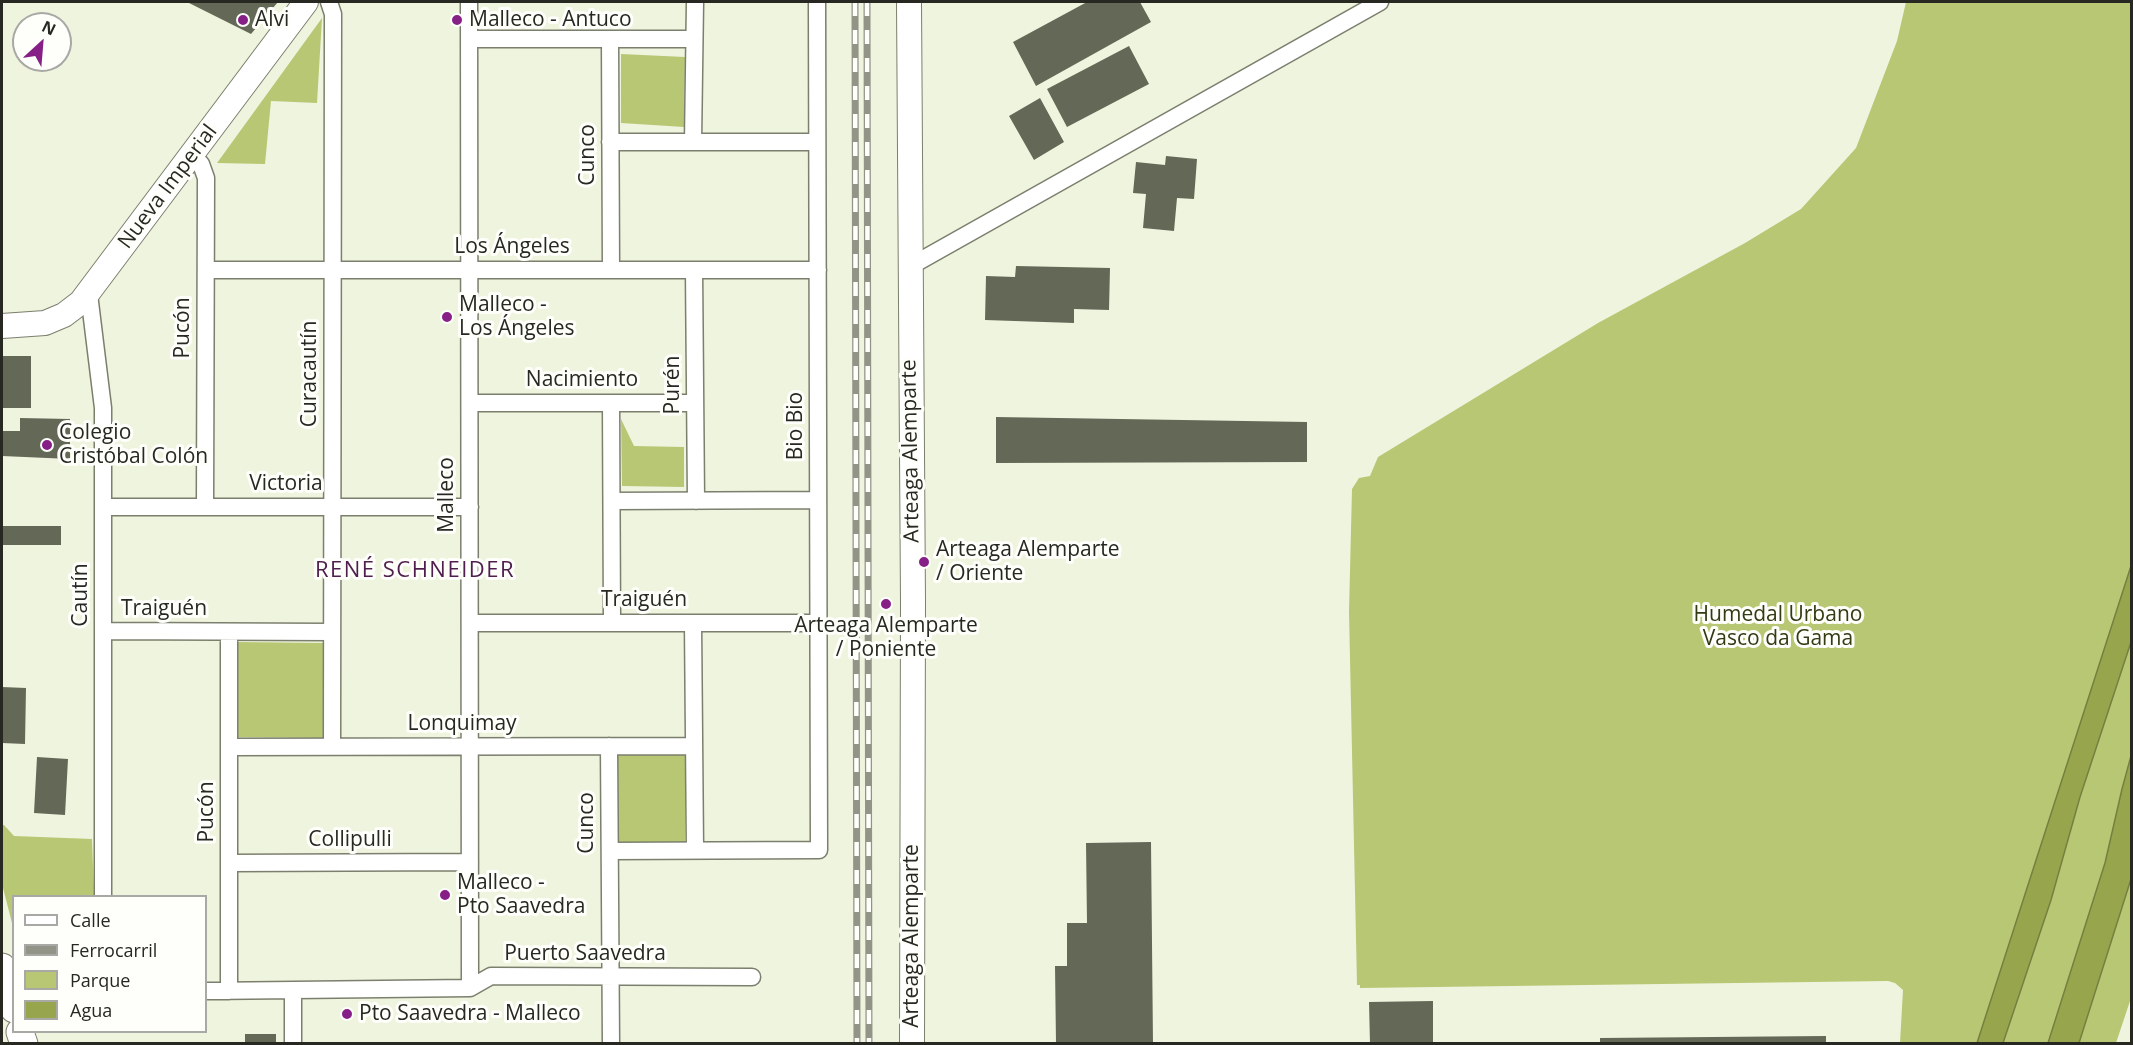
<!DOCTYPE html>
<html>
<head>
<meta charset="utf-8">
<style>
	body { margin:0 }
	#map { position:relative; width:2133px; height:1045px; overflow:hidden; background:#eff4df; font-family:"Open Sans",sans-serif }
	canvas { display:block }
	.frame { position:absolute; inset:0; border:3px solid #272821; pointer-events:none }
	.legend { position:absolute; left:12px; top:895px; width:195px; height:138px; box-sizing:border-box; background:#fefffb; border:2px solid #a8a9a4; margin:0; padding:8px 10px; list-style:none; font-size:18px; color:#272821 }
	.legend li { display:flex; align-items:center; gap:12px; height:30px }
	.legend b { width:30px; border:2px solid #a8a9a4 }
	.north { position:absolute; left:12px; top:12px; width:60px; height:60px; box-sizing:border-box; background:#fefffb; border:2px solid #a8a9a4; border-radius:50%; rotate:26deg; font-size:16px; font-weight:700; line-height:24px; text-align:center; color:#272821 }
	.north::after { content:''; display:block; margin:auto; width:21px; height:27px; background:#862087; clip-path:polygon(50% 0,100% 100%,50% 72%,0 100%) }
</style>
</head>
<body>
<div id="map">
<canvas width="2133" height="1045"></canvas>
<div class="frame"></div>
<ul class="legend">
<li><b style="height:8px;background:#fff"></b>Calle</li>
<li><b style="height:8px;background:#919486"></b>Ferrocarril</li>
<li><b style="height:16px;background:#b8c774"></b>Parque</li>
<li><b style="height:16px;background:#97a64d"></b>Agua</li>
</ul>
<div class="north">N</div>
</div>
<script>
const ctx = document.querySelector('canvas').getContext('2d');
ctx.lineJoin = 'round';
function fillPath(path, color) { ctx.fillStyle = color; ctx.fill(path, 'evenodd'); }
const shape = rows => new Path2D(rows.map(r => 'M' + r).join(''));
function trace(path, color, width, dash) { ctx.strokeStyle = color; ctx.lineWidth = width; ctx.lineCap = dash ? 'butt' : 'round'; ctx.setLineDash(dash || []); ctx.stroke(path); }
function label(font, color, halo, rows, align = 'center') {
  ctx.font = font + ' "Open Sans",sans-serif'; ctx.lineWidth = 6; ctx.setLineDash([]); ctx.textBaseline = 'middle'; ctx.strokeStyle = halo; ctx.fillStyle = color; for (const [text, x, y, turn = 0] of rows) {
    ctx.save(); ctx.translate(x, y); ctx.rotate((+turn || 0) * Math.PI / 180); ctx.textAlign = isNaN(turn) ? turn : align; if (halo) ctx.strokeText(text, 0, 0); ctx.fillText(text, 0, 0); ctx.restore();
  }
}
fillPath(shape([
	[1906,2,2131,2,2132,995,2116,1043,1900,1043,1903,990,1895,983,1888,981,1360,988,1360,985,1357,985,1349,612,1352,489,1359,478,1370,476,1378,457,1598,323,1745,243,1801,209,1856,148,1897,41],
	[322,18,317,103,271,101,265,164,217,163],
	[621,54,685,57,684,127,621,123],
	[621,419,634,446,684,447,684,487,622,486],
	[235,642,325,643,325,738,235,737],
	[686,752,685,843,613,843,611,753],
	[2,825,4,825,14,836,92,839,94,896,14,896,13,927,2,884]
]), '#b8c774');
const water = shape([
	[2131,566,2131,642,2080,797,2051,900,2003,1043,1977,1043,2131,566],
	[2131,756,2131,879,2079,1043,2048,1043,2105,863,2122,789,2131,756]
]);
fillPath(water, '#97a64d');
trace(water, '#758040', 1.5);
fillPath(shape([
	[187,2,278,2,251,34],
	[1087,2,1140,2,1151,22,1036,86,1013,42],
	[1129,46,1149,84,1067,127,1047,89],
	[1040,98,1064,142,1034,160,1009,116],
	[1166,156,1197,159,1194,199,1177,198,1174,231,1143,228,1146,194,1133,193,1136,162,1165,165],
	[1016,266,1110,268,1109,310,1074,309,1074,323,985,320,986,276,1015,277],
	[2,356,31,356,31,408,2,408],
	[996,417,1307,422,1307,462,996,463],
	[20,418,70,419,70,459,2,456,2,431,20,431],
	[2,526,61,526,61,545,2,545],
	[2,687,26,688,25,744,2,743],
	[37,757,68,759,65,815,34,813],
	[1151,842,1153,1044,1056,1044,1055,966,1067,966,1067,923,1087,923,1086,843],
	[1433,1001,1433,1044,1370,1044,1369,1002],
	[245,1034,276,1034,276,1044,245,1044],
	[1826,1036,1826,1044,1600,1044,1600,1038]
]), '#646856');
const street = shape([
	[329,2,333,14,332,747],
	[469,2,470,988],
	[469,39,694,39],
	[610,39,611,270],
	[610,142,817,142],
	[693,142,695,2],
	[192,155,201,164,206,178,205,507],
	[909,267,1380,2],
	[206,270,818,270],
	[694,270,696,501],
	[89,294,103,408,103,896],
	[470,403,695,403],
	[611,403,612,623],
	[612,501,818,500],
	[103,507,470,507],
	[470,623,819,623],
	[693,623,695,850],
	[103,631,332,632],
	[609,746,611,1044],
	[229,747,694,746],
	[610,851,819,850,817,2],
	[229,863,470,862],
	[206,991,470,988,491,976,752,977],
	[229,991,229,632],
	[293,1044,293,991]
]);
const secondary = shape([
	[909,2,913,603,912,1044],
	[2,326,45,323,64,315,81,302,306,2]
]);
const primary = shape([
	[2,967,14,1009],
	[20,1032,24,1044]
]);
trace(street, '#7b7f6d', 19);
trace(secondary, '#7b7f6d', 26);
trace(primary, '#7b7f6d', 29);
trace(street, '#fff', 16);
trace(secondary, '#fff', 24);
trace(primary, '#fff', 27);
const rail = shape([
	[855,2,857,1044],
	[867,2,869,1044]
]);
trace(rail, '#919486', 7);
trace(rail, '#fefffb', 4.5, [14]);
for (const [x, y, r, color] of [
	[243,20,6,"#862087"],
	[457,20,6,"#862087"],
	[447,317,6,"#862087"],
	[47,445,6,"#862087"],
	[924,562,6,"#862087"],
	[886,604,6,"#862087"],
	[445,895,6,"#862087"],
	[347,1014,6,"#862087"]
]) { const dot = new Path2D(); dot.arc(x, y, r, 0, 2 * Math.PI); ctx.fillStyle = color; ctx.fill(dot); trace(dot, '#fefffb', 2); }
label('21px', '#272821', '#fefffb', [
	["Alvi",255,20],
	["Malleco - Antuco",469,20],
	["Malleco -",459,305],
	["Los Ángeles",459,329],
	["Colegio",59,433],
	["Cristóbal Colón",59,457],
	["Arteaga Alemparte",936,550],
	["/ Oriente",936,574],
	["Arteaga Alemparte",886,626,"center"],
	["/ Poniente",886,650,"center"],
	["Malleco -",457,883],
	["Pto Saavedra",457,907],
	["Pto Saavedra - Malleco",359,1014]
], 'left');
label('21px', '#272821', '#fefffb', [
	["Cunco",588,155,-90],
	["Nueva Imperial",168,187,-53],
	["Los Ángeles",512,247],
	["Pucón",183,328,-90],
	["Curacautín",310,374,-90],
	["Nacimiento",582,380],
	["Purén",673,385,-90],
	["Bio Bio",796,426,-90],
	["Arteaga Alemparte",911,451,-91],
	["Victoria",286,484],
	["Malleco",447,495,-90],
	["Cautín",81,595,-90],
	["Traiguén",644,600],
	["Traiguén",164,609],
	["Lonquimay",462,724],
	["Pucón",207,812,-90],
	["Cunco",587,823,-90],
	["Collipulli",350,840],
	["Arteaga Alemparte",912,936,-90],
	["Puerto Saavedra",585,954]
]);
label('21px', '#343a14', '#fefffb', [
	["Humedal Urbano",1778,615],
	["Vasco da Gama",1778,639]
]);
ctx.letterSpacing = '1.5px';
label('22px', '#4f1e4e', '#fefffb', [
	["RENÉ SCHNEIDER",415,571]
]);
ctx.letterSpacing = '0px';
</script>
</body>
</html>
